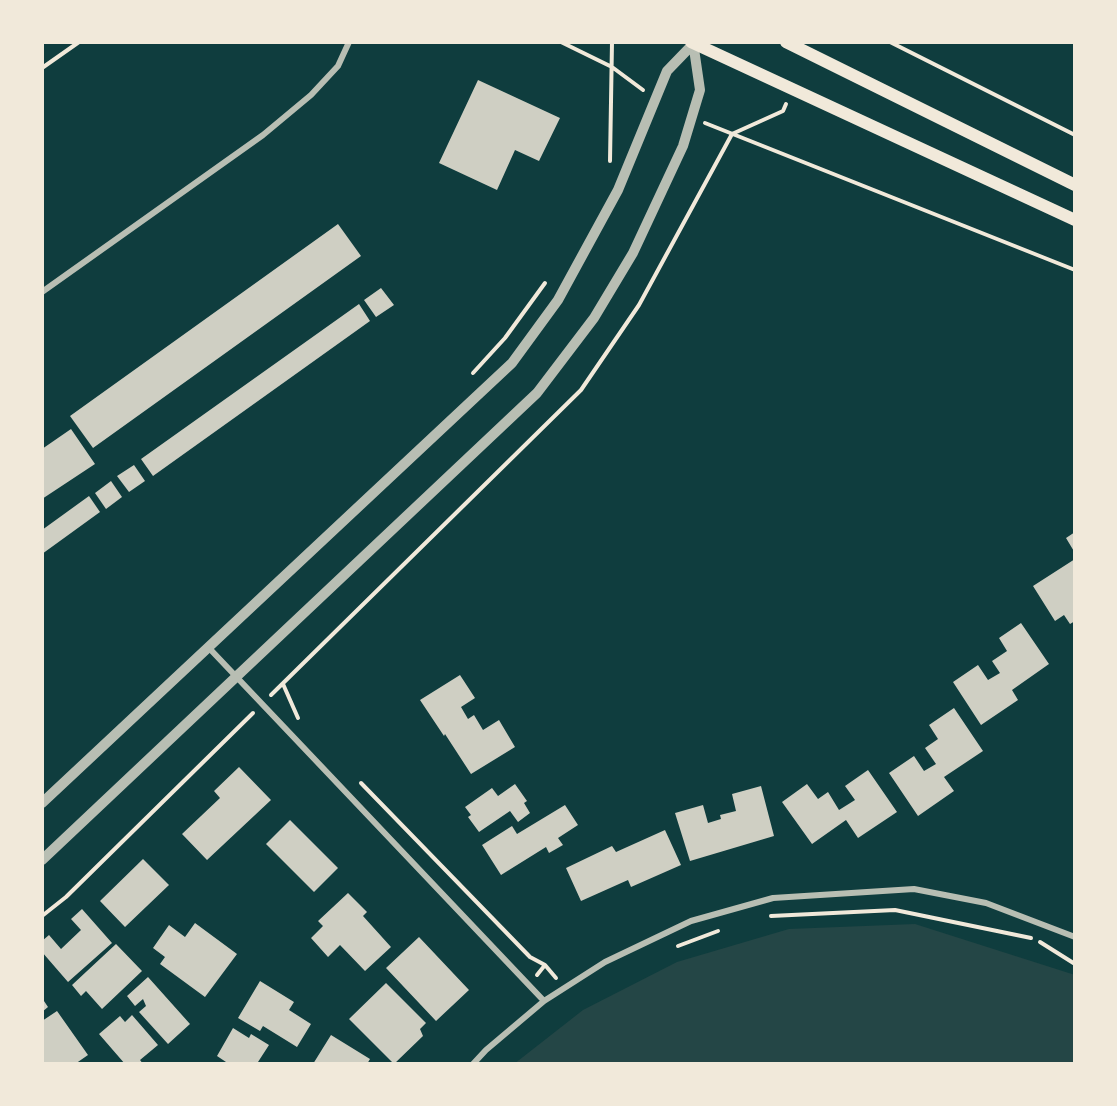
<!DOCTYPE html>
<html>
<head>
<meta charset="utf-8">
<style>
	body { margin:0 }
	#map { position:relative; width:1117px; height:1106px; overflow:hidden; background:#0f3d3e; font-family:"Work Sans",sans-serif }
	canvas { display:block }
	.frame { position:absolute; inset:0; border:44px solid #f1e9da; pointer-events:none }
</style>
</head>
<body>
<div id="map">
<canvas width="1117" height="1106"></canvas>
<div class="frame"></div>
</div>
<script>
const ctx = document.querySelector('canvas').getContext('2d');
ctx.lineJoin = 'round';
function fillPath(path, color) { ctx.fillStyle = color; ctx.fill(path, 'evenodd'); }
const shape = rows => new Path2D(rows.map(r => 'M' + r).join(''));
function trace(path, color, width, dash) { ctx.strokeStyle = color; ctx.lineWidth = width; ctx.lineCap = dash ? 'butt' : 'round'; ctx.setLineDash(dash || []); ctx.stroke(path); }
fillPath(shape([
	[915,924,1075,975,1075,1064,514,1064,583,1010,677,962,789,929]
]), '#244646');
fillPath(shape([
	[478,80,560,118,539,161,515,150,497,190,439,163],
	[338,224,361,256,93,448,70,416],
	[381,288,394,305,376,317,364,300],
	[359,304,370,321,153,476,141,459],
	[71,429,95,464,42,499,42,449],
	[134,465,145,481,129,492,117,476],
	[111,481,122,497,106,509,95,493],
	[89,496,100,512,42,554,42,530],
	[1075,532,1075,553,1066,538],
	[1075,559,1075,621,1070,624,1064,615,1055,621,1033,586],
	[1021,623,1049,664,1012,690,1018,700,981,725,953,682,978,665,988,680,1000,673,992,661,1007,651,999,638],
	[460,675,475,698,461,707,468,719,474,715,483,730,499,720,515,747,471,774,445,734,444,736,420,700],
	[954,708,983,751,944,777,954,791,918,816,889,773,914,756,924,771,936,764,925,748,938,739,929,725],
	[239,767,271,800,207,860,182,834,220,798,214,791],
	[868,770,897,812,858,838,846,820,812,844,782,802,807,784,818,799,828,792,839,810,855,800,845,786],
	[515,784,527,801,524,803,530,813,518,822,510,811,479,832,468,817,471,815,465,807,492,788,498,796],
	[761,786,774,836,690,861,675,813,703,805,708,823,721,819,720,815,736,811,732,794],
	[565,805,578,825,558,838,563,845,549,853,546,847,501,875,482,845,512,826,517,834],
	[290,820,338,868,314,892,266,844],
	[665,830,681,865,631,887,628,880,581,901,566,868,612,846,616,852],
	[143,859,169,885,125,927,100,901],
	[348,893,367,912,363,916,391,947,365,971,340,945,328,957,311,938,323,926,318,921],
	[82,909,112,943,68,982,42,952,42,941,49,935,61,949,81,930,71,919],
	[195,923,237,954,205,997,160,964,165,957,153,948,169,925,185,937],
	[419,937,469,990,436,1021,386,968],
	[116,944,142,971,102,1009,86,991,81,996,72,985],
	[148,977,190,1024,168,1044,139,1012,146,1006,143,999,135,1006,127,996],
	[260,981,294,1002,289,1010,311,1024,297,1047,263,1026,260,1031,238,1018],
	[386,983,426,1023,420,1029,423,1036,394,1064,349,1019],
	[42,998,48,1007,42,1012],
	[57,1011,88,1055,75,1064,42,1064,42,1021],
	[132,1015,158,1045,140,1060,143,1064,125,1064,99,1034,120,1016,125,1022],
	[233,1028,249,1038,251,1034,269,1045,258,1062,261,1064,229,1064,217,1056],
	[331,1035,370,1059,367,1064,313,1064]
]), '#cfcfc3');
trace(shape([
	[561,42,612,67,643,90],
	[890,42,1075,135],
	[42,68,79,42],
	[705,123,1075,270],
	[610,161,612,42],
	[473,373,505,338,545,283],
	[283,684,298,718],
	[271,695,581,390,639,305,732,134,783,111,786,104],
	[361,783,530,957,545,965,537,975],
	[42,916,66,897,253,713],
	[771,916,895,910,1031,938],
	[1040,942,1075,964],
	[678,946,718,931],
	[545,965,556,978]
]), '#f1e9da', 4);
trace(shape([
	[42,292,263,135,311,95,338,66,349,42],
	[209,648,544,1001],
	[473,1064,486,1050,544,1001,605,962,691,921,773,898,914,889,986,903,1075,937]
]), '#b8beb3', 6);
trace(shape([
	[42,803,512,363,558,300,618,190,667,71,695,42],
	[42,860,537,393,594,318,633,253,683,146,700,90,693,42]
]), '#b8beb3', 10);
trace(shape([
	[691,42,1075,220],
	[786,42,1075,185]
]), '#f1e9da', 12);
</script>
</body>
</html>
